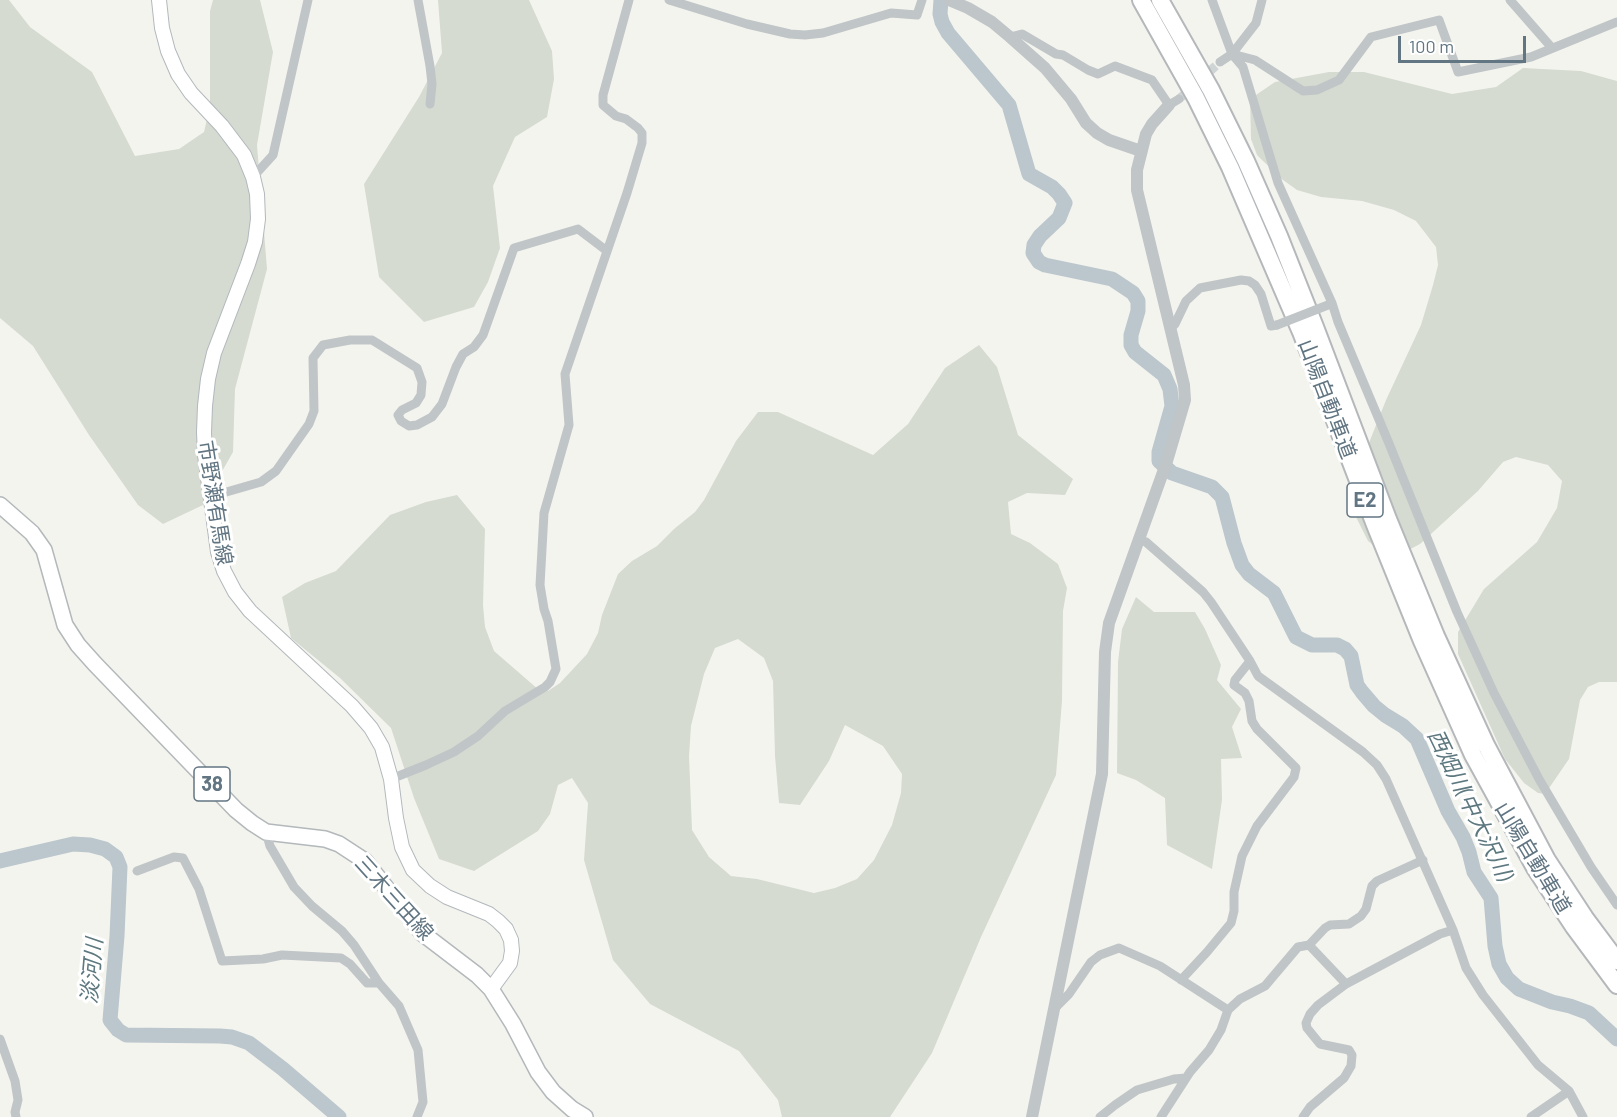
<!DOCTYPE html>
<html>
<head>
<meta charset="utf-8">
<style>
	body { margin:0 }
	#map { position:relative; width:1617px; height:1117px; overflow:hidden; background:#f4f4ef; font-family:Barlow,sans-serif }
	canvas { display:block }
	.scale { position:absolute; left:1398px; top:36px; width:128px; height:27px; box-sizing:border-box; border:3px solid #617582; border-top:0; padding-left:8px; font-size:18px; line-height:21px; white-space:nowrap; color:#617582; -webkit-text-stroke:4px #fff; paint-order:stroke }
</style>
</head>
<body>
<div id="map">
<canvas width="1617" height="1117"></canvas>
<div class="scale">100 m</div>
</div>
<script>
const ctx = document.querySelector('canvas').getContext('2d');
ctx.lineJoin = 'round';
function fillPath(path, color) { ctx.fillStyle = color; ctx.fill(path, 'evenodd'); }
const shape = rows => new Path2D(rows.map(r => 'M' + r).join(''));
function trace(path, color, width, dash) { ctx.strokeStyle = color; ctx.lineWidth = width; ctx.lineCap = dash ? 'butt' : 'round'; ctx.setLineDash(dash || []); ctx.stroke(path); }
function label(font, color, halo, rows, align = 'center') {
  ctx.font = font + ' Barlow,"Noto Sans JP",sans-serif'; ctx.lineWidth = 6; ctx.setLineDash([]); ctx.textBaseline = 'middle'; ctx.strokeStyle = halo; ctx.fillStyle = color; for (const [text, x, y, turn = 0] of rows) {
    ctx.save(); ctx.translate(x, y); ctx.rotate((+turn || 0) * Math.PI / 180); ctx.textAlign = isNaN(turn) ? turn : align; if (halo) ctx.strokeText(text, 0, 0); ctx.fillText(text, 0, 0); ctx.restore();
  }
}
fillPath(shape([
	[0,0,9,0,30,27,92,72,135,156,179,149,204,132,210,106,210,11,213,0,260,0,273,52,257,145,267,269,235,389,233,452,203,505,163,524,138,505,89,435,33,346,0,318],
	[438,0,529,0,552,51,554,79,547,117,515,137,493,186,500,248,488,282,474,307,424,322,379,277,364,184,419,97,442,53],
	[1523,68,1581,71,1617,81,1617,682,1599,682,1588,687,1580,700,1569,759,1545,794,1538,793,1524,783,1505,759,1458,654,1458,632,1484,589,1537,542,1557,508,1562,481,1548,465,1516,457,1503,462,1478,491,1420,544,1399,555,1380,550,1368,541,1356,517,1355,478,1386,400,1421,325,1433,285,1438,265,1436,247,1416,221,1394,210,1362,201,1321,197,1297,190,1283,180,1262,160,1257,155,1251,139,1250,99,1275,82,1329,72,1364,72,1452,94,1496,87],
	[979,345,997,367,1018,435,1073,479,1065,495,1027,493,1008,502,1011,534,1030,543,1058,564,1067,588,1063,611,1062,701,1056,775,981,937,932,1053,890,1117,782,1117,778,1100,739,1051,650,1004,613,960,584,860,588,803,572,778,558,785,550,814,538,831,474,871,439,859,414,798,391,728,340,678,291,638,282,597,305,583,336,571,390,515,426,502,457,495,485,529,483,605,485,627,494,651,539,690,548,691,560,683,587,654,598,633,602,615,618,574,632,561,657,546,674,529,695,512,704,500,736,441,758,412,778,412,873,455,908,424,945,368],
	[738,639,764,658,773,681,775,756,779,803,800,805,829,761,845,725,883,746,902,774,901,793,892,825,874,860,857,879,835,888,814,893,757,879,731,876,709,857,692,830,689,756,691,726,704,674,715,648],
	[1136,597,1154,612,1195,612,1205,629,1221,665,1217,680,1241,709,1232,727,1242,758,1221,759,1222,800,1212,869,1167,845,1165,798,1136,780,1117,773,1118,662,1122,629]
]), '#d5dbd0');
trace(shape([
	[941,0,940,14,942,22,948,33,1009,105,1029,174,1052,187,1059,194,1065,203,1059,218,1040,236,1034,245,1033,253,1039,262,1045,265,1112,279,1133,293,1138,301,1138,311,1131,335,1131,345,1135,352,1164,375,1170,389,1172,406,1159,452,1159,461,1172,473,1212,487,1222,497,1234,543,1242,565,1249,574,1274,593,1296,637,1312,645,1337,645,1345,649,1351,656,1357,685,1362,692,1374,706,1385,715,1403,726,1417,739,1448,811,1463,837,1469,852,1474,872,1491,898,1495,946,1499,964,1507,978,1519,989,1552,1002,1570,1006,1589,1013,1617,1039],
	[0,861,73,844,90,845,105,849,116,857,120,867,117,936,110,1020,118,1030,126,1035,220,1036,232,1037,249,1043,283,1069,339,1117]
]), '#bbc7cc', 15);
trace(shape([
	[1179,99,1220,62]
]), '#cfd4d4', 9, [9, 4.5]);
const secondary = shape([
	[159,0,162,28,168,51,178,74,191,93,222,126,244,155,253,177,257,194,258,219,255,242,248,264,214,353,208,379,205,406,204,432,205,455,218,552,224,571,235,592,250,611,352,706,371,728,382,747,391,779,396,818,402,847,413,870,430,886,447,897,489,914,498,921,506,929,511,940,512,951,510,963,491,989]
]);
const primary = shape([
	[0,505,32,533,44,550,65,625,78,645,95,664,236,810,252,823,266,832,325,839,339,844,365,861,422,933,477,975,491,989,513,1024,538,1072,553,1092,572,1109,585,1117]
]);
const motorway = shape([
	[1141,0,1196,98,1230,167,1301,332,1375,525,1422,641,1473,755,1535,868,1574,927,1617,985],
	[1160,0,1211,90,1246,161,1279,236,1315,327,1388,519,1436,636,1486,745,1547,860,1585,918,1617,961]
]);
trace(secondary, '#b2b8bc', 16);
trace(primary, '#b3b8bb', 18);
trace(motorway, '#b5b8bb', 20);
trace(shape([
	[418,0,430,66,432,84,430,104],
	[669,0,747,24,790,34,805,35,823,33,891,13,917,15,922,0],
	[1212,0,1232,54,1243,67,1278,183,1332,303,1338,322,1388,441,1457,612,1494,693,1539,779,1591,867,1617,905],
	[1510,0,1552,48],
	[1010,37,1022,34,1056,54,1063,55,1088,70,1098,74,1115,66,1152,80,1169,105,1179,99],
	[1232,54,1255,60,1303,91,1317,90,1339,80,1371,37,1439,20,1458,72,1531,57,1617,22],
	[1220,62,1232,54,1256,23,1262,0],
	[253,177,273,155,308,0],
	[1170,329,1175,324,1186,301,1200,288,1241,280,1249,281,1255,285,1261,294,1271,326,1277,325],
	[213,505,216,495,261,482,276,471,309,424,314,411,313,358,323,345,350,340,372,340,417,368,422,382,421,395,416,403,402,410,398,415,401,421,409,426,417,425,432,417,442,404,456,367,463,354,474,347,483,335,514,248,578,229,607,251],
	[1138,539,1146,542,1203,592,1211,602,1250,661,1258,676,1363,752,1377,765,1386,779,1453,930,1466,968,1483,995,1538,1065,1569,1091,1583,1117],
	[391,779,426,765,454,752,478,736,505,711,545,687,550,682,556,669,548,621,544,609,540,585,544,513,569,425,565,374,627,193,642,143,642,133,638,128,626,119,616,116,603,105,603,95,629,0],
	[266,832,270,846,294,887,312,906,342,931,354,945,379,983,399,1006,418,1050,423,1102,417,1117],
	[137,871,174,857,183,858,199,889,222,961,263,959,282,955,341,958,350,964,367,983,379,983],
	[1309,945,1346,984],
	[1181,980,1207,952,1231,923,1234,911,1234,892,1242,856,1257,826,1294,777,1296,768,1257,729,1252,721,1249,701,1245,693,1234,685,1235,680,1250,661],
	[1054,1009,1069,994,1091,962,1100,955,1119,948,1160,966,1228,1010],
	[0,1039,15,1081,18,1100,15,1112,16,1117],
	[1100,1117,1115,1105,1137,1090,1174,1079,1186,1078],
	[1161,1117,1190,1072,1209,1050,1221,1030,1228,1010,1240,999,1265,986,1298,947,1309,945,1325,928,1330,925,1349,924,1361,916,1366,909,1372,886,1377,881,1423,860],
	[1303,1117,1310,1107,1344,1078,1351,1066,1352,1055,1349,1050,1320,1044,1307,1028,1306,1023,1310,1014,1318,1005,1346,984,1440,934,1453,930],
	[1531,1117,1569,1091]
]), '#c0c5c7', 9);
trace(shape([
	[949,0,968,8,992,22,1010,37,1045,68,1071,99,1086,123,1097,133,1109,140,1141,151],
	[1032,1117,1102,774,1105,652,1109,623,1167,461,1185,400,1184,385,1137,190,1137,170,1146,134,1152,124,1169,105]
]), '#c0c5c7', 12);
trace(secondary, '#fff', 14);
trace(primary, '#fff', 15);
trace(motorway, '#fff', 16);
trace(shape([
	[1277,325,1328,305]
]), '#c0c5c7', 9);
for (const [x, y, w] of [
	[1365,500,36],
	[212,784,36]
]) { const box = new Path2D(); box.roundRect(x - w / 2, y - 17, w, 34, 4.5); ctx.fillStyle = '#fff'; ctx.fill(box); trace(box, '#617582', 1.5); }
label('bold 20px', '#617582', null, [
	["E2",1365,500],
	["38",212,784]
]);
label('21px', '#617582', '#fff', [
	["山陽自動車道",1327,399,69],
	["市野瀬有馬線",215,503,81],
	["山陽自動車道",1533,858,59],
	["三木三田線",394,898,48]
]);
label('italic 22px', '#5d787f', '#fff', [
	["西畑川(中大沢川)",1470,805,64],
	["淡河川",92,971,-85]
]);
</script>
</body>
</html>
